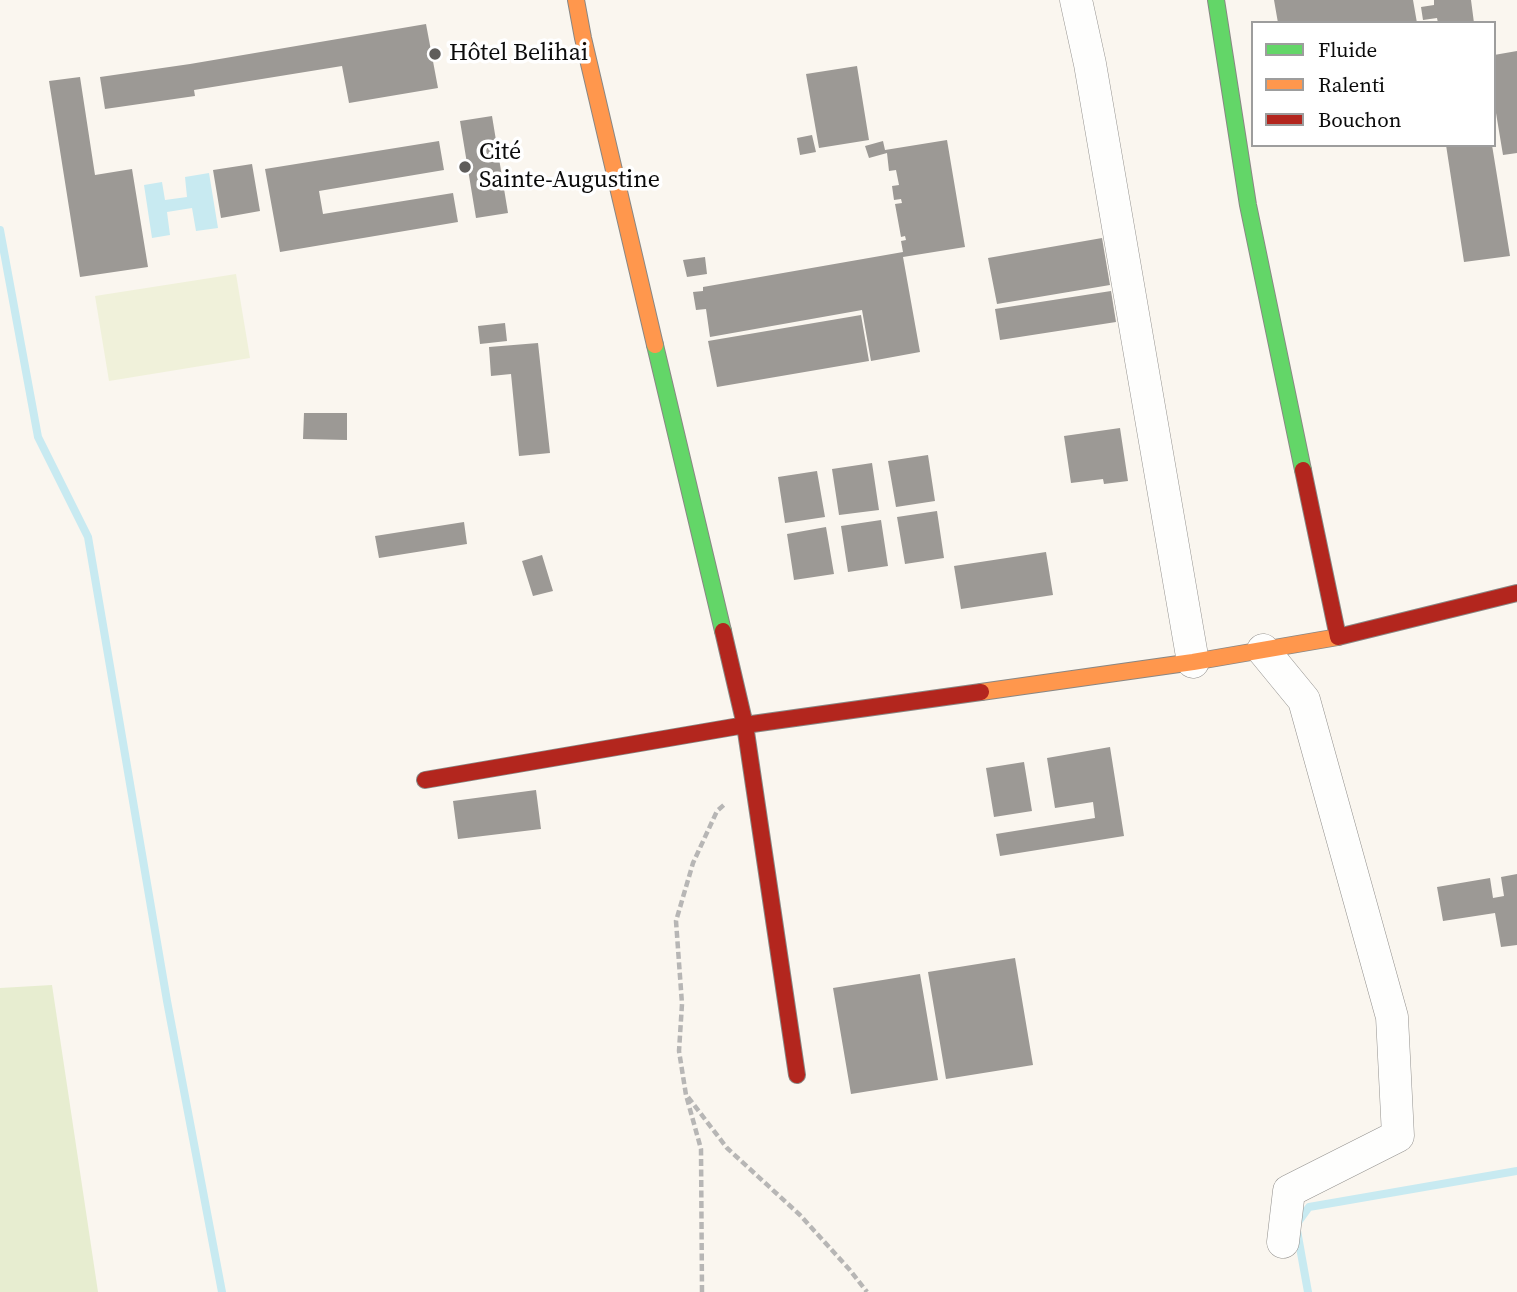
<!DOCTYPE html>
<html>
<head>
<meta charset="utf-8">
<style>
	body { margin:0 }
	#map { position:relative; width:1517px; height:1292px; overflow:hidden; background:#faf6ef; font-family:"Source Serif 4",serif }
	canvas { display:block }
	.legend { position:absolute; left:1251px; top:21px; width:245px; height:126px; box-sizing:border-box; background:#fff; border:2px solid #9d9d9d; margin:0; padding:9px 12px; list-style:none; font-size:21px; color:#0b0b0b }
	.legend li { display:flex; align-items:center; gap:14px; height:35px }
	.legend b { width:35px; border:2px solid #9d9d9d }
</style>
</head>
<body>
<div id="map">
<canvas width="1517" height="1292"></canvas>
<ul class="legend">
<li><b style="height:9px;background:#63d668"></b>Fluide</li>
<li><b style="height:9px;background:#ff974d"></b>Ralenti</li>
<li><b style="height:9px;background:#b3261e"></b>Bouchon</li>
</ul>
</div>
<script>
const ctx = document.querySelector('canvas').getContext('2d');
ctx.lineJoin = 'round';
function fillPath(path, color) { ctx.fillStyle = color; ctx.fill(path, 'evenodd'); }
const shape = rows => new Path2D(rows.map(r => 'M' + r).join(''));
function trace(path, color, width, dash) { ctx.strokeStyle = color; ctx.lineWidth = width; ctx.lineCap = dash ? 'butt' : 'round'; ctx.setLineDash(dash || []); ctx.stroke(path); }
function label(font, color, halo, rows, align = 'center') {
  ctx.font = font + ' "Source Serif 4",serif'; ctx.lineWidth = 7; ctx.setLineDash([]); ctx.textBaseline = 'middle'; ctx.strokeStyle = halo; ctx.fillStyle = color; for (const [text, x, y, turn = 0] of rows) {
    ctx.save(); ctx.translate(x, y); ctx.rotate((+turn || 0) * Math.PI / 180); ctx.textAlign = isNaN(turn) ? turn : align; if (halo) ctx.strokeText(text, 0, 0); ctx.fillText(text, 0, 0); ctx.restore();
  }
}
fillPath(shape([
	[52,985,98,1292,0,1292,0,988]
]), '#e7edd0');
fillPath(shape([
	[236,274,250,358,109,381,95,296]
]), '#f0f1da');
fillPath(shape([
	[209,173,218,228,196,231,192,208,167,212,170,235,152,238,144,185,162,182,165,200,187,197,185,177]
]), '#c8eaf1');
trace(shape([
	[0,230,38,437,88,537,167,1001,222,1292],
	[1308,1292,1296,1225,1309,1207,1517,1171]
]), '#c8eaf1', 8);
fillPath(shape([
	[1274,0,1413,0,1417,23,1278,23],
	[1434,0,1471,0,1474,23,1438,23,1437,18,1423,20,1421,7,1434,5],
	[426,24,438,88,349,103,342,66,194,90,195,96,105,109,100,77,190,64],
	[1517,51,1517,153,1503,155,1494,101,1494,55],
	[857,66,869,140,819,148,806,74],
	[80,77,95,175,132,169,148,267,80,277,49,81],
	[492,116,508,213,476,218,460,121],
	[812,135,816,152,800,155,797,138],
	[947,140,965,247,903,257,920,352,871,361,862,310,710,337,706,309,696,310,693,292,703,291,703,287,903,252,901,241,906,240,905,236,901,237,895,204,902,203,901,199,894,200,892,186,899,185,896,170,889,171,887,153,869,158,865,146,883,141,885,150],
	[439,141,444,170,319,191,323,214,453,193,458,222,280,252,265,169],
	[1446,145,1492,145,1510,256,1464,262],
	[252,164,260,211,221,218,213,170],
	[1102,238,1110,285,997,304,988,258],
	[705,257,707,274,687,277,683,260],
	[1111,291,1116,322,1000,340,995,309],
	[861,315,869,361,717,387,708,341],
	[505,323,507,341,480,344,478,326],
	[538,343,550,453,519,456,511,374,491,376,489,347],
	[304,413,347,413,347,440,303,439],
	[1120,428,1128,481,1104,484,1103,479,1071,483,1064,436],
	[928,455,935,501,896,507,888,461],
	[872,463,879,510,839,515,832,469],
	[817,471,825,517,785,523,778,477],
	[937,511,944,558,905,564,897,517],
	[881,520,888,566,848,572,841,526],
	[464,522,467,544,379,558,375,536],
	[826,527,834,574,794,580,787,534],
	[1046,552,1053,595,961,609,954,566],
	[542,555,553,591,533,596,522,561],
	[1110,747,1124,836,1000,856,996,834,1095,818,1093,802,1055,808,1047,758],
	[1024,762,1032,811,994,817,986,768],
	[536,790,541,829,458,839,453,801],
	[1517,874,1517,945,1501,947,1495,913,1443,921,1437,887,1490,878,1493,898,1504,896,1501,877],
	[1015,958,1033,1065,946,1079,928,972],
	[920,974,938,1080,851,1094,833,988]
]), '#9c9995');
const street = shape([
	[1076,0,1090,64,1193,662],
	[1263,650,1304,700,1392,1017,1398,1136,1289,1191,1283,1242]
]);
const fast = shape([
	[1216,0,1248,205,1303,470],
	[655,345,723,631]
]);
const slow = shape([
	[576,0,583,38,655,345],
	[981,692,1193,662,1338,637]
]);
const jam = shape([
	[1303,470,1338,637,1517,593],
	[723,631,745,725,797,1075],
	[425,780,745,725,981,692]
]);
trace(street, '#93918e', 33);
trace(fast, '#898784', 18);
trace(slow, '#898784', 18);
trace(jam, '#898784', 18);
trace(shape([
	[688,1097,727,1148,800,1215,849,1269,867,1292],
	[702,1292,701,1149,686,1095,679,1051,682,1004,676,921,693,863,717,811,725,804]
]), '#b7b6b5', 4.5, [7, 3.5]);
trace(street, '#fefefd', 32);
trace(fast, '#63d668', 16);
trace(slow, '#ff974d', 16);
trace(jam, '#b3261e', 16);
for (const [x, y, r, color] of [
	[435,54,7,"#5f5d5b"],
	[465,167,7,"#5f5d5b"]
]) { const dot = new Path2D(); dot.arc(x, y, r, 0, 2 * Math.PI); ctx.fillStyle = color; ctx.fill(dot); trace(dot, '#fff', 2.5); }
label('24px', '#0b0b0b', '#fff', [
	["Hôtel Belihai",449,54],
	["Cité",479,153],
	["Sainte-Augustine",479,181]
], 'left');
</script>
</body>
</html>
